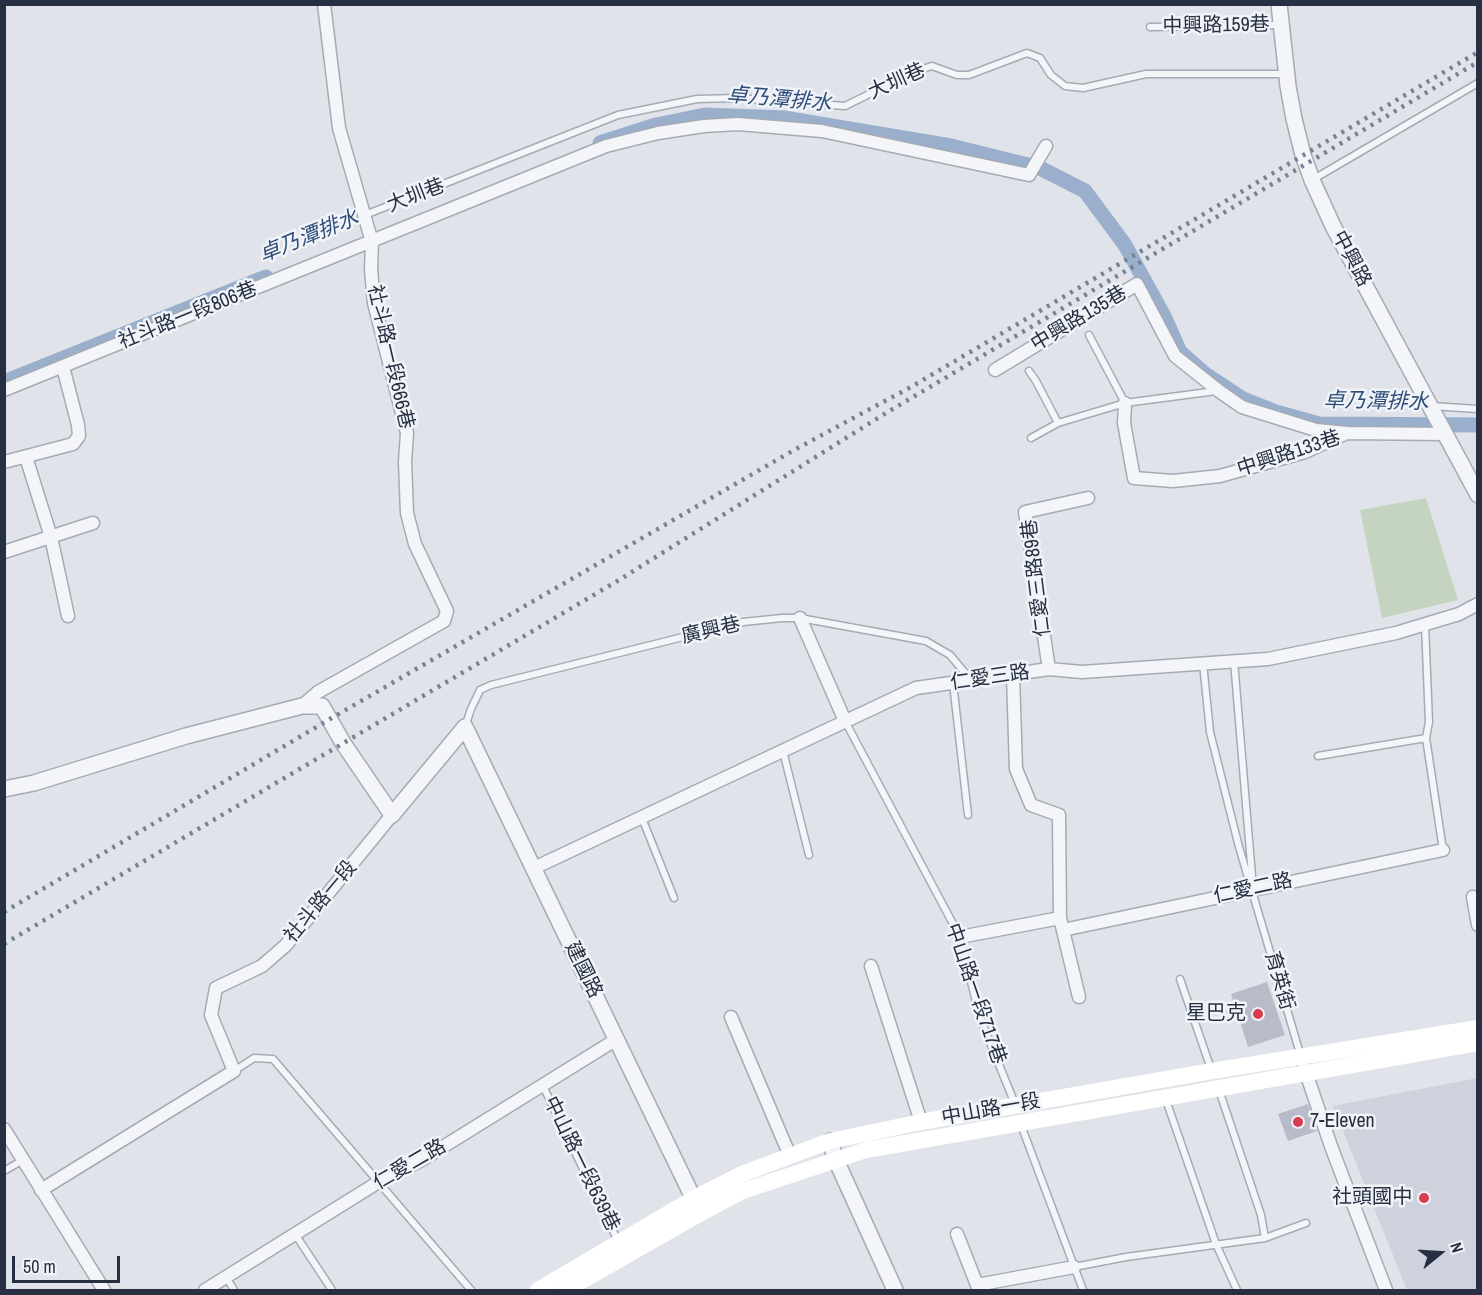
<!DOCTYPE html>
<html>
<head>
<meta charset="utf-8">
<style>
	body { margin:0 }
	#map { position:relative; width:1482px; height:1295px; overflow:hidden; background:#e0e3ea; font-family:"Archivo Narrow",sans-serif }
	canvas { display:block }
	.frame { position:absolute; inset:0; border:6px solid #273043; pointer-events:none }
	.north { position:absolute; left:1410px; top:1223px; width:60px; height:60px; -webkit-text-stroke:4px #f0f3f7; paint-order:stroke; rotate:72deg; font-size:16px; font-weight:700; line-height:24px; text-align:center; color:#273043 }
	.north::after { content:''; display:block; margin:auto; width:21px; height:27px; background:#273043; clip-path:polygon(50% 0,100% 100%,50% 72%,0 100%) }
	.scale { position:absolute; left:12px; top:1256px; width:108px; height:27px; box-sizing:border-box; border:3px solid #273043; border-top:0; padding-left:8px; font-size:18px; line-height:21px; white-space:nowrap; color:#273043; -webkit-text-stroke:4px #f0f3f7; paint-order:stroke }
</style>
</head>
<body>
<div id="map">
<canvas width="1482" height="1295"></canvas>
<div class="frame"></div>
<div class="north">N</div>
<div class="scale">50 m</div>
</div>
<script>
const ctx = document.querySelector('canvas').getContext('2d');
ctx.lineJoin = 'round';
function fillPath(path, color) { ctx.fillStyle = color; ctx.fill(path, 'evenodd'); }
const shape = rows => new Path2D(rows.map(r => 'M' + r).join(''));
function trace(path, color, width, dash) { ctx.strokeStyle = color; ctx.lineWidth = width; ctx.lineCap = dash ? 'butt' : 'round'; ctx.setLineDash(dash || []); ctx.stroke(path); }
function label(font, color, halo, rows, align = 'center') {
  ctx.font = font + ' "Archivo Narrow","Noto Sans TC",sans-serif'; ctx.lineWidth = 5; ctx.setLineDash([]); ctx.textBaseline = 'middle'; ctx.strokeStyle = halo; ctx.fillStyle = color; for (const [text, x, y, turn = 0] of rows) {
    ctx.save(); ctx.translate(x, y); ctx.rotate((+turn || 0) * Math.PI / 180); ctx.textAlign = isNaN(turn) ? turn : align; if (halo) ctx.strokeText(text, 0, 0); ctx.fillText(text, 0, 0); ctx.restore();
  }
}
fillPath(shape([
	[1477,1078,1477,1290,1407,1290,1333,1106]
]), '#ced2dc');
fillPath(shape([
	[1426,498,1458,600,1382,618,1360,510]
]), '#c5d4c0');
trace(shape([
	[600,143,656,125,705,115,784,118,951,146,1040,168,1085,191,1125,245,1164,316,1180,352,1205,374,1243,399,1276,412,1319,424,1478,425],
	[4,382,266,277]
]), '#99afcc', 15);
fillPath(shape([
	[1267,982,1285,1035,1248,1047,1231,994],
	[1308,1104,1317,1131,1288,1141,1278,1114]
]), '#b7bcc8');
const service = shape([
	[1150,27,1281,25],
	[1312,180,1478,83],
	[365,215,618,115,697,99,738,98,845,106,916,71,932,66,957,75,969,75,1027,53,1040,58,1051,75,1065,86,1083,88,1146,74,1286,74],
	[1089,335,1125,403],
	[1029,371,1036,381,1058,423],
	[1431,406,1478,409],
	[1031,438,1058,423,1125,403,1216,391],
	[1425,625,1429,722,1426,738,1443,850],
	[1234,661,1252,876],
	[1203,663,1210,732,1239,847,1301,1057],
	[953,683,968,815],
	[845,721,960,937,980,1018,1015,1104],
	[465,727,471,709,480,690,491,685,743,622,782,618,800,618,926,641,950,655,970,679],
	[783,751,809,855],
	[1318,756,1426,738],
	[642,818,674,898],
	[1180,979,1211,1069],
	[234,1071,254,1058,273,1059,471,1290],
	[543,1086,618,1241],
	[1219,1090,1261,1215,1265,1238],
	[1166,1100,1216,1244,1237,1290],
	[1021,1125,1083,1290],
	[4,1171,23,1160],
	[295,1234,332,1290],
	[1074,1267,1126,1257,1265,1238,1306,1223],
	[226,1277,234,1290]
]);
const minor = shape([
	[995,370,1137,284,1175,356,1219,391,1242,407,1316,430,1347,433],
	[4,390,606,146,658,133,704,126,738,124,822,131,1029,175,1046,146],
	[1125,403,1124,423,1134,478,1173,481,1220,476,1305,452,1347,433,1445,434],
	[26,457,51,537,68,616],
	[4,462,73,444,79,436,78,425,63,367],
	[4,552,93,523],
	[800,618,845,721],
	[1049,669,1025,512,1088,498],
	[1013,675,1016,769,1031,805,1059,815,1060,918,1079,997],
	[302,706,318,692,444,621,447,611,415,544,407,513,405,462,407,433,374,303,371,269,372,242,339,128,324,4],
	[534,868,916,688,1049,669,1082,672,1268,659,1396,633,1459,614,1478,604],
	[1473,897,1478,925],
	[1063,930,1443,850],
	[960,937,1060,918],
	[871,966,921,1122],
	[731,1017,790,1156],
	[1304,1067,1332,1149,1386,1290],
	[4,1129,104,1290],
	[41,1190,234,1071,211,1015,216,988,262,966,286,945,392,815],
	[957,1234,979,1290],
	[977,1285,1074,1267],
	[205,1290,377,1183,425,1158,617,1039]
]);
const tertiary = shape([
	[1279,4,1288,86,1294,119,1303,155,1312,180,1333,226,1478,495],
	[4,789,34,783,186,736,302,706,322,706,343,743,392,815,465,727,699,1210],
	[830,1141,836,1160,895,1290]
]);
trace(service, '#a5aab5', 9);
trace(minor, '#a5aab5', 15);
trace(tertiary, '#a5aab5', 18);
trace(service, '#f3f5f8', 6);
trace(minor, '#f3f5f8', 12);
trace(tertiary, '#f3f5f8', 15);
trace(shape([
	[538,1290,693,1199,742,1174,830,1141,921,1122,1212,1071,1478,1028],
	[566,1290,701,1213,743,1191,866,1150,1478,1043]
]), '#fff', 16);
trace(shape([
	[4,912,330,719,794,450,911,387,1478,52],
	[4,944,619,580,886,413,1478,62]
]), '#788295', 4.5, [3, 6]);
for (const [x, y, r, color] of [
	[1258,1014,6,"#d73d4d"],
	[1298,1122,6,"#d73d4d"],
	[1424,1198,6,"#d73d4d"]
]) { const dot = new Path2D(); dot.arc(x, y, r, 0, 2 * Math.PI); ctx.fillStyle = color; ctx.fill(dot); trace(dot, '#f0f3f7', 2); }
label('20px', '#273043', '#f0f3f7', [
	["中興路159巷",1216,26,-1],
	["大圳巷",897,82,-24],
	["大圳巷",416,196,-21],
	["中興路",1351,259,62],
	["社斗路一段806巷",188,316,-22],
	["中興路135巷",1079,319,-31],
	["社斗路一段666巷",390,357,77],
	["中興路133巷",1289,454,-18],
	["仁愛三路89巷",1037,578,-97],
	["廣興巷",711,631,-13],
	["仁愛三路",990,678,-8],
	["仁愛二路",1253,889,-12],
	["社斗路一段",321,902,-50],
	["建國路",583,970,64],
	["育英街",1279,981,74],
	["中山路一段717巷",975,994,71],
	["中山路一段",991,1110,-10],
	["中山路一段639巷",581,1164,64],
	["仁愛二路",410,1165,-30]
]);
label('20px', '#273043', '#f0f3f7', [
	["星巴克",1246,1014],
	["7-Eleven",1310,1122,"left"],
	["社頭國中",1412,1198]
], 'right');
label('italic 21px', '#2f4d79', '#f0f3f7', [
	["卓乃潭排水",779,100,5],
	["卓乃潭排水",309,237,-22],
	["卓乃潭排水",1376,402,1]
]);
</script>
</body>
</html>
